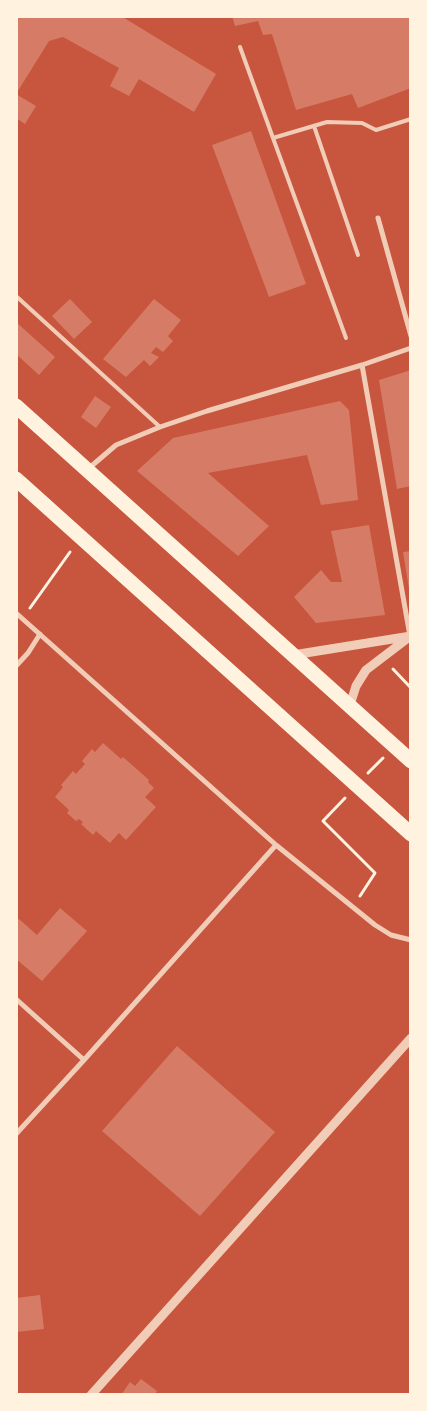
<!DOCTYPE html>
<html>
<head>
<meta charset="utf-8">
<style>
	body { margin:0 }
	#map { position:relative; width:427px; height:1411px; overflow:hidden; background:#c8553d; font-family:Arial,sans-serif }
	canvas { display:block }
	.frame { position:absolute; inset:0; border:18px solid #fff3e0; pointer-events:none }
</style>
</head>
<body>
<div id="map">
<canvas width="427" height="1411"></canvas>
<div class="frame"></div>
</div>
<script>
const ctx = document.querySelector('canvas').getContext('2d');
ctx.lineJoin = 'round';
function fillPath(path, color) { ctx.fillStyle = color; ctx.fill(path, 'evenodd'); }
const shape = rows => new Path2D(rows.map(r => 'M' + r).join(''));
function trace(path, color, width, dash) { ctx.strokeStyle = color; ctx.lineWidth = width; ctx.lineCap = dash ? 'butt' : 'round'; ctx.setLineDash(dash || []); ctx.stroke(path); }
fillPath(shape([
	[16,16,121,16,216,74,194,112,139,79,129,96,110,86,119,68,63,37,49,41,16,94,36,106,25,124,16,118],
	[232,16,411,16,411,88,358,108,352,94,296,110,272,34,263,35,258,21,235,26],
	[251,131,306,284,269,297,212,145],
	[70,299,92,322,74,339,52,316],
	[154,299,181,320,168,336,173,341,163,352,156,347,151,353,159,357,150,366,144,360,126,377,103,359],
	[16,322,55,357,39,375,16,354],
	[411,370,411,486,397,489,379,380],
	[95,396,111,407,96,428,81,417],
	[340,401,349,410,358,500,321,505,307,455,208,473,269,526,238,556,137,471,173,438],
	[369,525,385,615,316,623,294,597,321,570,331,582,342,582,331,531],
	[411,551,411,595,410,595,403,552],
	[103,743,121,759,123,757,149,780,148,782,154,788,145,797,156,807,126,840,119,833,110,843,96,831,93,835,81,824,83,822,79,819,76,821,67,813,69,810,55,797,63,787,61,785,73,771,76,774,85,764,82,761,92,749,95,752],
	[60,908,87,931,42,981,16,959,16,922,19,919,37,935],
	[177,1046,275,1132,200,1216,102,1131],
	[40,1295,44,1329,16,1332,16,1298],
	[141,1379,157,1391,154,1395,121,1395,130,1382,135,1386]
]), '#d67c66');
trace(shape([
	[30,608,70,552],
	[393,669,411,688],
	[368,773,383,758],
	[345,798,323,821,375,873,360,896]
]), '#fff3e0', 3);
trace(shape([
	[240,47,273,138],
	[314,126,358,255],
	[16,296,160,427],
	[346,338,273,138,327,122,362,123,376,130,411,119]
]), '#f1ccb7', 4);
trace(shape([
	[378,218,411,336],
	[362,365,410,636],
	[88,469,116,445,160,427,207,411,362,365,411,348],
	[16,613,276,845,375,925,391,935,411,940],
	[16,666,28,653,40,634],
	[16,999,84,1060],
	[16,1134,84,1060,276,845]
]), '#f1ccb7', 5);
trace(shape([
	[293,655,411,636],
	[350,705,356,686,366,670,408,638],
	[91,1395,411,1038]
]), '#f1ccb7', 9);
trace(shape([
	[16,406,411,761],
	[16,479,411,834]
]), '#fff3e0', 15);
</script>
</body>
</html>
